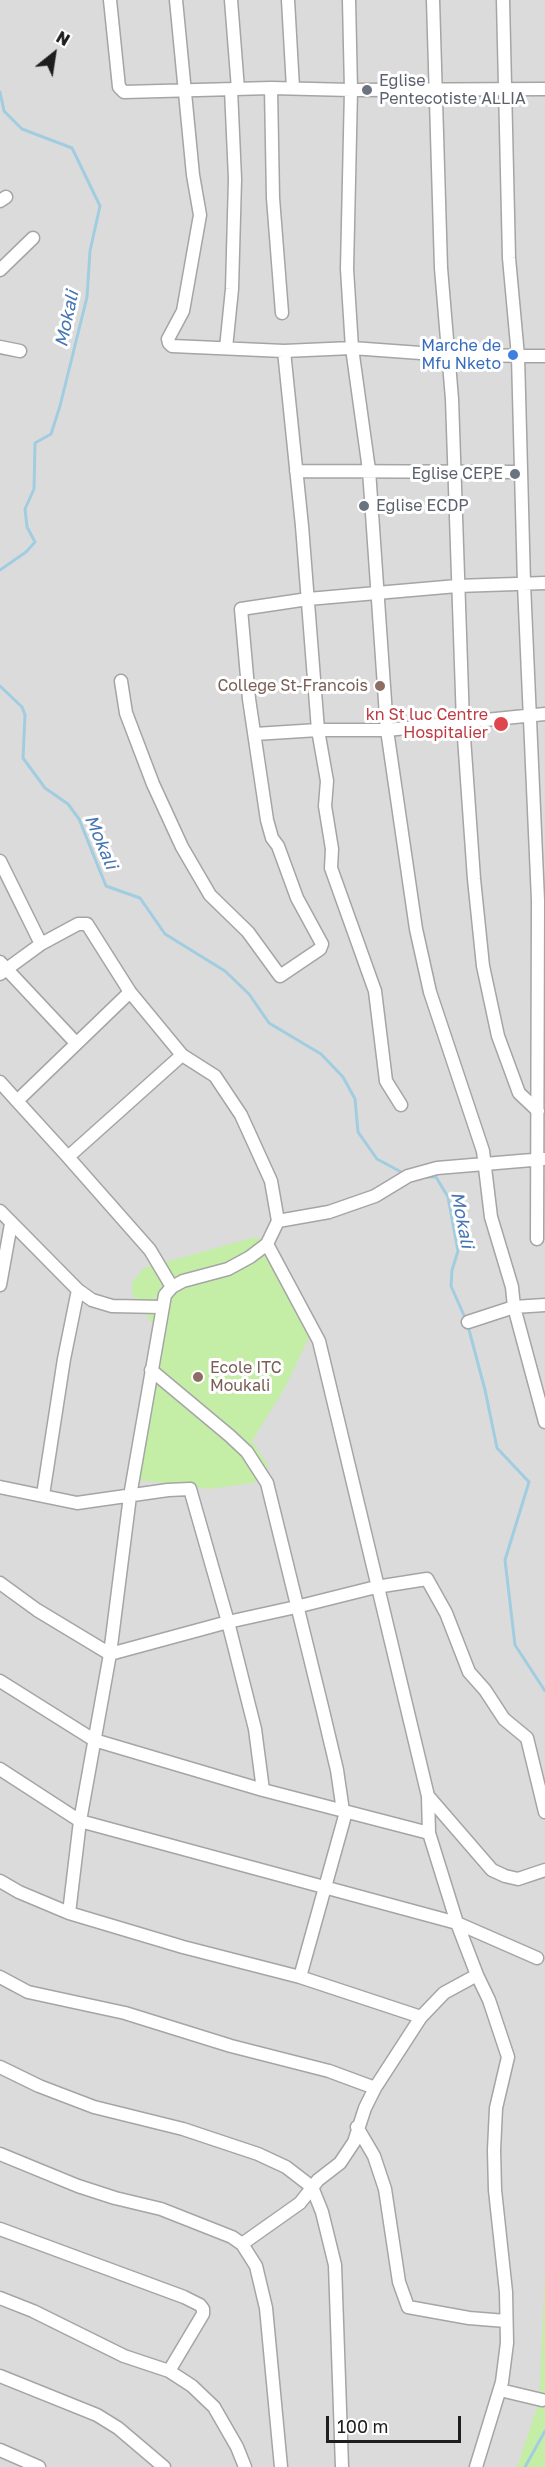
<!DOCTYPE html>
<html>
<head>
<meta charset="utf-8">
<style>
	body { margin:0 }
	#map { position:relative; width:545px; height:2467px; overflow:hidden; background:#f0ece3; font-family:"Golos Text",sans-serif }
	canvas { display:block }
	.north { position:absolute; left:24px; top:24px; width:60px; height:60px; -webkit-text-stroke:4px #fff; paint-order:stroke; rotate:30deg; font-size:16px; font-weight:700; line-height:24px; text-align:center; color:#1e1e1e }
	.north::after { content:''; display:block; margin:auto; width:21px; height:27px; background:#1e1e1e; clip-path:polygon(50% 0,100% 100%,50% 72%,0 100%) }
	.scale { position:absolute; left:326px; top:2416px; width:135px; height:27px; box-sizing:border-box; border:3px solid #1e1e1e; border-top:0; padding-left:8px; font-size:18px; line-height:21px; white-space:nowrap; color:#1e1e1e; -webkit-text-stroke:4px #fff; paint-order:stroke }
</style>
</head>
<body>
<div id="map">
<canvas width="545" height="2467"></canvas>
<div class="north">N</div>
<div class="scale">100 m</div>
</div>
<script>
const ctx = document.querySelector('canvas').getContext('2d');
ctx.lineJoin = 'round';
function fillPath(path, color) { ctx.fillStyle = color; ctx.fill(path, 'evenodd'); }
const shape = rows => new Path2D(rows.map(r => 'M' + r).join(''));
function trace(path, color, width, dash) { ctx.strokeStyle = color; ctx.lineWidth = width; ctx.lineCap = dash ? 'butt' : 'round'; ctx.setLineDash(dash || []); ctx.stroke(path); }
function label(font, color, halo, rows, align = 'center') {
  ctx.font = font + ' "Golos Text",sans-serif'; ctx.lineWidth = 6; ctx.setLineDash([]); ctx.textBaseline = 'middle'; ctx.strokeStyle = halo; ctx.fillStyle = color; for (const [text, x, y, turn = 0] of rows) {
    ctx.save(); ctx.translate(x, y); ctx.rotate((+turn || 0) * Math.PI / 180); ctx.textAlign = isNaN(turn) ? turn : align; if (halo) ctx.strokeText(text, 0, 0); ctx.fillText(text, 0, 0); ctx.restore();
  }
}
fillPath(shape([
	[0,0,545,0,545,2467,0,2467]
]), '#dcdbdb');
fillPath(shape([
	[256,1237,270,1244,314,1327,284,1389,252,1441,268,1465,265,1481,209,1489,139,1480,154,1327,132,1293,132,1282,144,1268],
	[545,2271,545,2467,517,2467,539,2402]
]), '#c4eda6');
trace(shape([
	[0,92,4,111,22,129,72,148,100,206,90,251,87,297,60,406,51,434,35,443,34,489,25,509,27,527,35,542,26,552,0,570],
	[0,686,22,707,25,715,23,758,45,788,68,804,79,819,106,886,140,898,165,934,225,971,249,994,269,1023,321,1054,343,1077,355,1099,358,1132,377,1159,405,1174],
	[426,1177,436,1177,448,1197,458,1251,452,1270,451,1286,466,1320],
	[468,1326,485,1390,497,1448,529,1482,505,1560,515,1645,545,1691],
	[525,2467,545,2431]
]), '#a1cde0', 3);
const minor = shape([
	[110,0,119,87,124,92,271,88,351,90,545,89],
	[176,0,193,175,200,215,183,311,168,339,169,343,172,346,284,351,352,348,448,355,545,356],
	[231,0,238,89],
	[288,0,293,88],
	[349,0,351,90,347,269,352,348,369,470,387,730,416,929,430,992,483,1151,491,1217,512,1287,514,1307,545,1422],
	[433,0,441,268,452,399,463,723,474,879,483,966,498,1036,519,1093,538,1111],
	[503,0,509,258,518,356,524,584,538,900,537,1239],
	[271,88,273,198,282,313],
	[0,201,6,197],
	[0,270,33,238],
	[0,347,20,351],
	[226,348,232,289,235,179,231,89],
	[284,351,302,526,318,730,327,781,325,806,332,849,331,868,375,991,386,1081,401,1105],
	[296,471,521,472],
	[121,681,126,713,153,784,182,847,210,895,248,932,280,976,320,949,322,944,297,898,278,846,272,838,267,820,249,699,241,609,308,599,457,586,545,583],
	[255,734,318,730,387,730,545,714],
	[0,861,41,944],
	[0,962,76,1043],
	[0,974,41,944,78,924,87,924,130,992,182,1055,68,1157,150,1250,172,1287],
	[182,1055,215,1076,241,1115,271,1181,278,1221],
	[0,1082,17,1101],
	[68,1157,17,1101,130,992],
	[0,1211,78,1290,92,1300,112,1306,162,1307],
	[267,1244,319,1341,428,1796,429,1833,457,1923,477,1975,489,2000,508,2057,496,2108,494,2150,495,2190,506,2292,507,2343,502,2382,476,2467],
	[0,1285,11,1224],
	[468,1322,514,1307,545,1305],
	[151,1370,230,1436,247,1452,267,1483,323,1711,337,1770,343,1811],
	[0,1487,77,1503,168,1490,190,1489,228,1622,255,1729,263,1790],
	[43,1495,64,1359,78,1290],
	[0,1583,37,1610,110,1654,228,1622,296,1607,376,1587,427,1579,446,1613,469,1672,485,1690,504,1719,527,1738,545,1812],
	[0,1681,94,1740,263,1790,429,1833],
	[0,1769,80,1821,457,1923,537,1958],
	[428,1796,492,1870,505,1876,518,1879,545,1870],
	[0,1881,19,1892,69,1913,183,1947,300,1977,421,2017],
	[69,1913,80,1821,110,1654,130,1496,165,1295,172,1287,183,1281,228,1269,250,1257,267,1244,278,1221,329,1212,375,1196,408,1176,437,1168,544,1159],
	[0,1977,28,1992,125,2013,231,2046,329,2071,375,2088],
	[300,1977,346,1812],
	[0,2067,39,2086,94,2107,183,2129,258,2154,286,2167,312,2187,322,2212,335,2265,342,2467],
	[357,2127,374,2156,385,2189,399,2282,408,2307,469,2318,506,2321],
	[0,2154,78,2186,115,2198,161,2209,232,2237,242,2244,256,2266,266,2308,281,2467],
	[0,2229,184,2297,200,2305,203,2309,203,2314,169,2371],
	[242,2244,300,2203,318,2180,340,2163,354,2142,365,2108,375,2088,421,2017,444,1993,477,1975],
	[0,2298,33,2311,124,2356,169,2371,192,2386,214,2407,237,2447,245,2467],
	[0,2376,97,2415,118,2428,164,2467],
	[500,2390,542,2400],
	[0,2450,39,2467]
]);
trace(minor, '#a5a5a5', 15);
trace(minor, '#fff', 12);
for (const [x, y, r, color] of [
	[367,90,6,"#6b7280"],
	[513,355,6,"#3f7fe0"],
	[515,474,6,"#6b7280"],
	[364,506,6,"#6b7280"],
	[380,686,6,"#8d6e63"],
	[501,724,8,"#e0444e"],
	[198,1377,6,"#8d6e63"]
]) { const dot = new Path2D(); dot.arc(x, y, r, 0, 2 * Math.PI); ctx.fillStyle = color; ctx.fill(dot); trace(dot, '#fff', 2); }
label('16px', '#5b616d', '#fff', [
	["Eglise",379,81],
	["Pentecotiste ALLIA",379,99],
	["Eglise CEPE",503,474,"right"],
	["Eglise ECDP",376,506]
], 'left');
label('16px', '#366cbe', '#fff', [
	["Marche de",501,346],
	["Mfu Nketo",501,364]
], 'right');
label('16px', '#785e54', '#fff', [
	["College St-Francois",368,686],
	["Ecole ITC",210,1368,"left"],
	["Moukali",210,1386,"left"]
], 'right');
label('16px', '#be3a42', '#fff', [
	["kn St luc Centre",488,715],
	["Hospitalier",488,733]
], 'right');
label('italic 18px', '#4575b3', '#fff', [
	["Mokali",67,319,-78],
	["Mokali",101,842,67],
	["Mokali",462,1220,79]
]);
</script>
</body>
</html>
